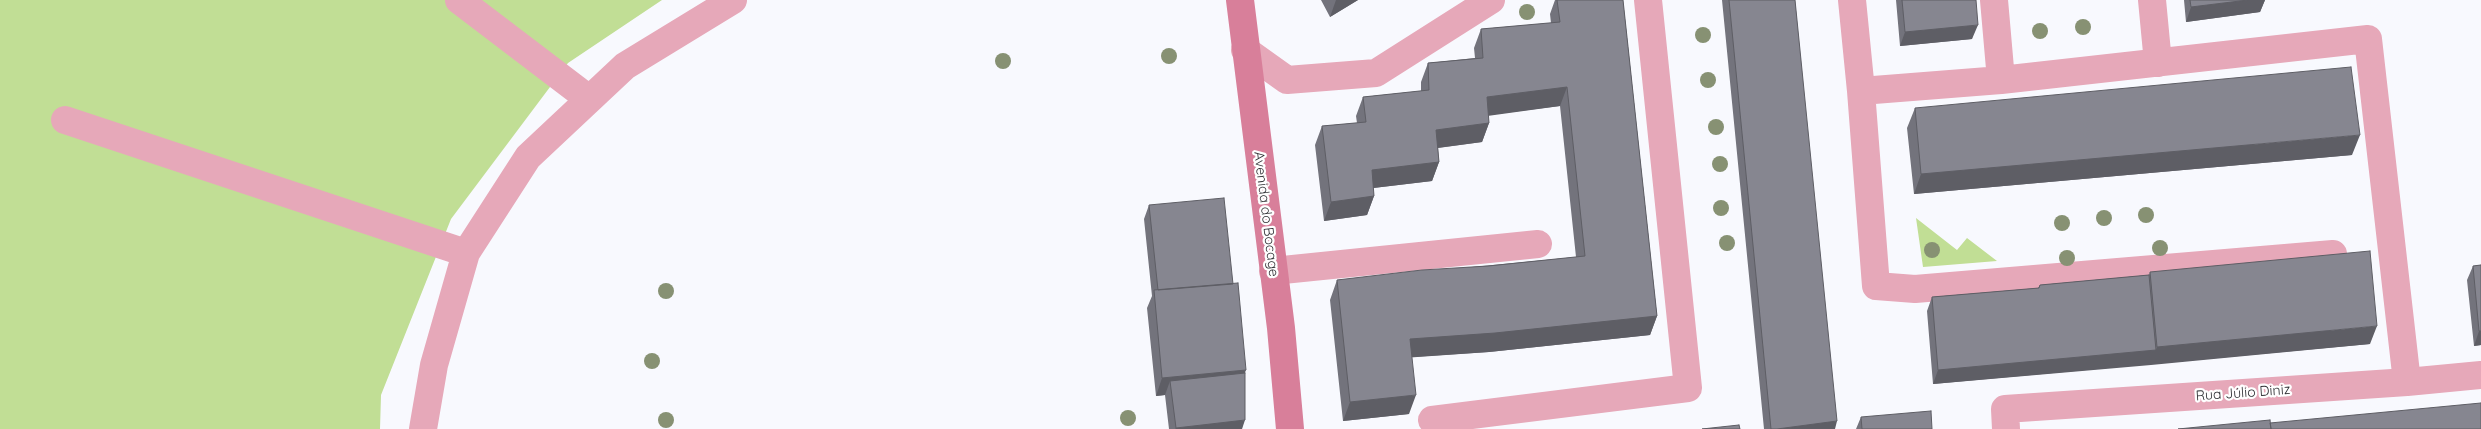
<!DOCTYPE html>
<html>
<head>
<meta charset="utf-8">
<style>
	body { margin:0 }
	canvas { display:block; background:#f8f9fe }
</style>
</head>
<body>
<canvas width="2481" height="429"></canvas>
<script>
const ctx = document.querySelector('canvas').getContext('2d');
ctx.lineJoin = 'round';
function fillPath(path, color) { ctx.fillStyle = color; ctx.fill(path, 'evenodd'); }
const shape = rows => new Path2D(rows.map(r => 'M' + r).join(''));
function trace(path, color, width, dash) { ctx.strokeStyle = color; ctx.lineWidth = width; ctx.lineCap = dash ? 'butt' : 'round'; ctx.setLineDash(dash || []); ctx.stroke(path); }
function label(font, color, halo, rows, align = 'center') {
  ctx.font = font + ' Quicksand,sans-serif'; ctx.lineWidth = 4.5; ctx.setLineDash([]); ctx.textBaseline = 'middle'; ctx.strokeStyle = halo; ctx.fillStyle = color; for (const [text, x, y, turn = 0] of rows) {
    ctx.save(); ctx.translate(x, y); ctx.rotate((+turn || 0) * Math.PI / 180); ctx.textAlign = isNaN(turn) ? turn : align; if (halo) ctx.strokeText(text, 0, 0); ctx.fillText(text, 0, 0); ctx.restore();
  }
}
fillPath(shape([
	[0,0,662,0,568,63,451,219,381,395,380,429,0,429],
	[1916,218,1957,250,1967,238,1997,261,1923,267]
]), '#c1de95');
trace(shape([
	[459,0,589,99],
	[1852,0,1861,91],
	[1994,0,2001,80],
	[2152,0,2158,63],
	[1245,50,1287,80,1376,73,1491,0],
	[65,120,466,253],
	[2333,254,1915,289,1876,286,1861,91,2001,80,2368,39,2407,382],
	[1273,271,1538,244],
	[1432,420,1688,388,1648,0],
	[423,429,434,365,466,253,528,157,625,66,733,0],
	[2006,429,2005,409,2407,382,2481,375]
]), '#e6a8b9', 28);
trace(shape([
	[1240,0,1281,328,1290,429]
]), '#d87f9a', 28);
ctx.fillStyle = '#879173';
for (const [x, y] of [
	[1527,12],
	[2083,27],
	[2040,31],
	[1703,35],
	[1169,56],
	[1003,61],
	[1708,80],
	[1716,127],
	[1720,164],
	[1721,208],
	[2146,215],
	[2104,218],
	[2062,223],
	[1727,243],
	[2160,248],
	[1932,250],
	[2067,258],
	[666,291],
	[652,361],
	[1128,418],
	[666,420]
]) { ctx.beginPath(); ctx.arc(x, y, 8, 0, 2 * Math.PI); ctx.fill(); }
fillPath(shape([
	[1321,0,1358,0,1330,17],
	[1555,0,1623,0,1657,316,1650,335,1489,352,1412,357,1409,414,1343,421,1330,300,1337,280,1576,257,1560,106,1488,115,1489,123,1482,142,1438,148,1439,162,1432,181,1373,188,1374,196,1367,215,1324,221,1315,145,1322,126,1357,123,1356,116,1363,97,1421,91,1421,82,1428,63,1475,58,1474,48,1481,29,1551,23,1550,14],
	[1722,0,1795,0,1835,429,1764,429],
	[1896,0,1976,0,1972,39,1900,46],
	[2184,0,2265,0,2260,12,2186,22],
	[1915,108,2352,155,1914,194,1907,128],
	[1149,205,1233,284,1245,373,1242,429,1169,429,1165,395,1156,396,1147,308,1152,296,1144,219],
	[2481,265,2481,345,2474,346,2467,280,2473,266],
	[2150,272,2370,344,1933,384,1927,311,1932,297,2038,288,2040,285,2149,275],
	[1861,417,1932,429,1856,429]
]), '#73737c');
fillPath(shape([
	[1336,0,1358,0,1330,17],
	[2248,0,2265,0,2260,12,2186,22,2191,7],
	[1978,25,1972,39,1900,46,1905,32],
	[1567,87,1560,106,1480,117,1487,97],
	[1489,123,1482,142,1429,149,1436,130],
	[2360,135,2352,155,1914,194,1921,174],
	[1439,162,1432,181,1365,189,1372,170],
	[1374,196,1367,215,1324,221,1331,202],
	[1657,316,1650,335,1489,352,1403,358,1410,339],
	[2377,326,2370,344,2151,365,2157,347],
	[2479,331,2481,331,2481,345,2474,346],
	[2156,350,2151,365,1933,384,1938,370],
	[1246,370,1239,387,1170,381,1165,395,1156,396,1162,378],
	[1416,395,1409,414,1343,421,1350,402],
	[1245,420,1242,429,1175,429,1176,428],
	[1837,421,1835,429,1777,429]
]), '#5e5e65');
const building = shape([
	[1557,0,1623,0,1657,316,1495,333,1410,339,1416,395,1350,402,1337,280,1422,270,1488,266,1585,256,1567,87,1487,97,1489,123,1436,130,1439,162,1372,170,1374,196,1331,202,1322,126,1366,122,1363,97,1429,90,1428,63,1483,58,1481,29,1560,22,1557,0],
	[1729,0,1795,0,1837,421,1777,429,1771,429,1729,0],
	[1902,0,1976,0,1978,25,1905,32,1902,0],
	[2190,0,2248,0,2191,7,2190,0],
	[2351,67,2360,135,1921,174,1915,108,2351,67],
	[1224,198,1233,284,1158,290,1149,205,1224,198],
	[2370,251,2377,326,2157,347,2150,272,2370,251],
	[2481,265,2481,331,2479,331,2473,266,2481,265],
	[2149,275,2156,350,1938,370,1932,297,2039,288,2040,285,2149,275],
	[1238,283,1246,370,1162,378,1154,290,1238,283],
	[1245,373,1245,420,1176,428,1170,381,1245,373],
	[2481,403,2481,429,2271,429,2270,423,2481,403],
	[1931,411,1932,429,1862,429,1861,417,1931,411],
	[2270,420,2271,429,2178,429,2270,420],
	[1739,425,1740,429,1702,429,1739,425]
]);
fillPath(building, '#868690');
trace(building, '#5e5e65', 1);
label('14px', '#2e2f33', '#fff', [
	["Avenida do Bocage",1266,214,83],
	["Rua Júlio Diniz",2243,393,-4]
]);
</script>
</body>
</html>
